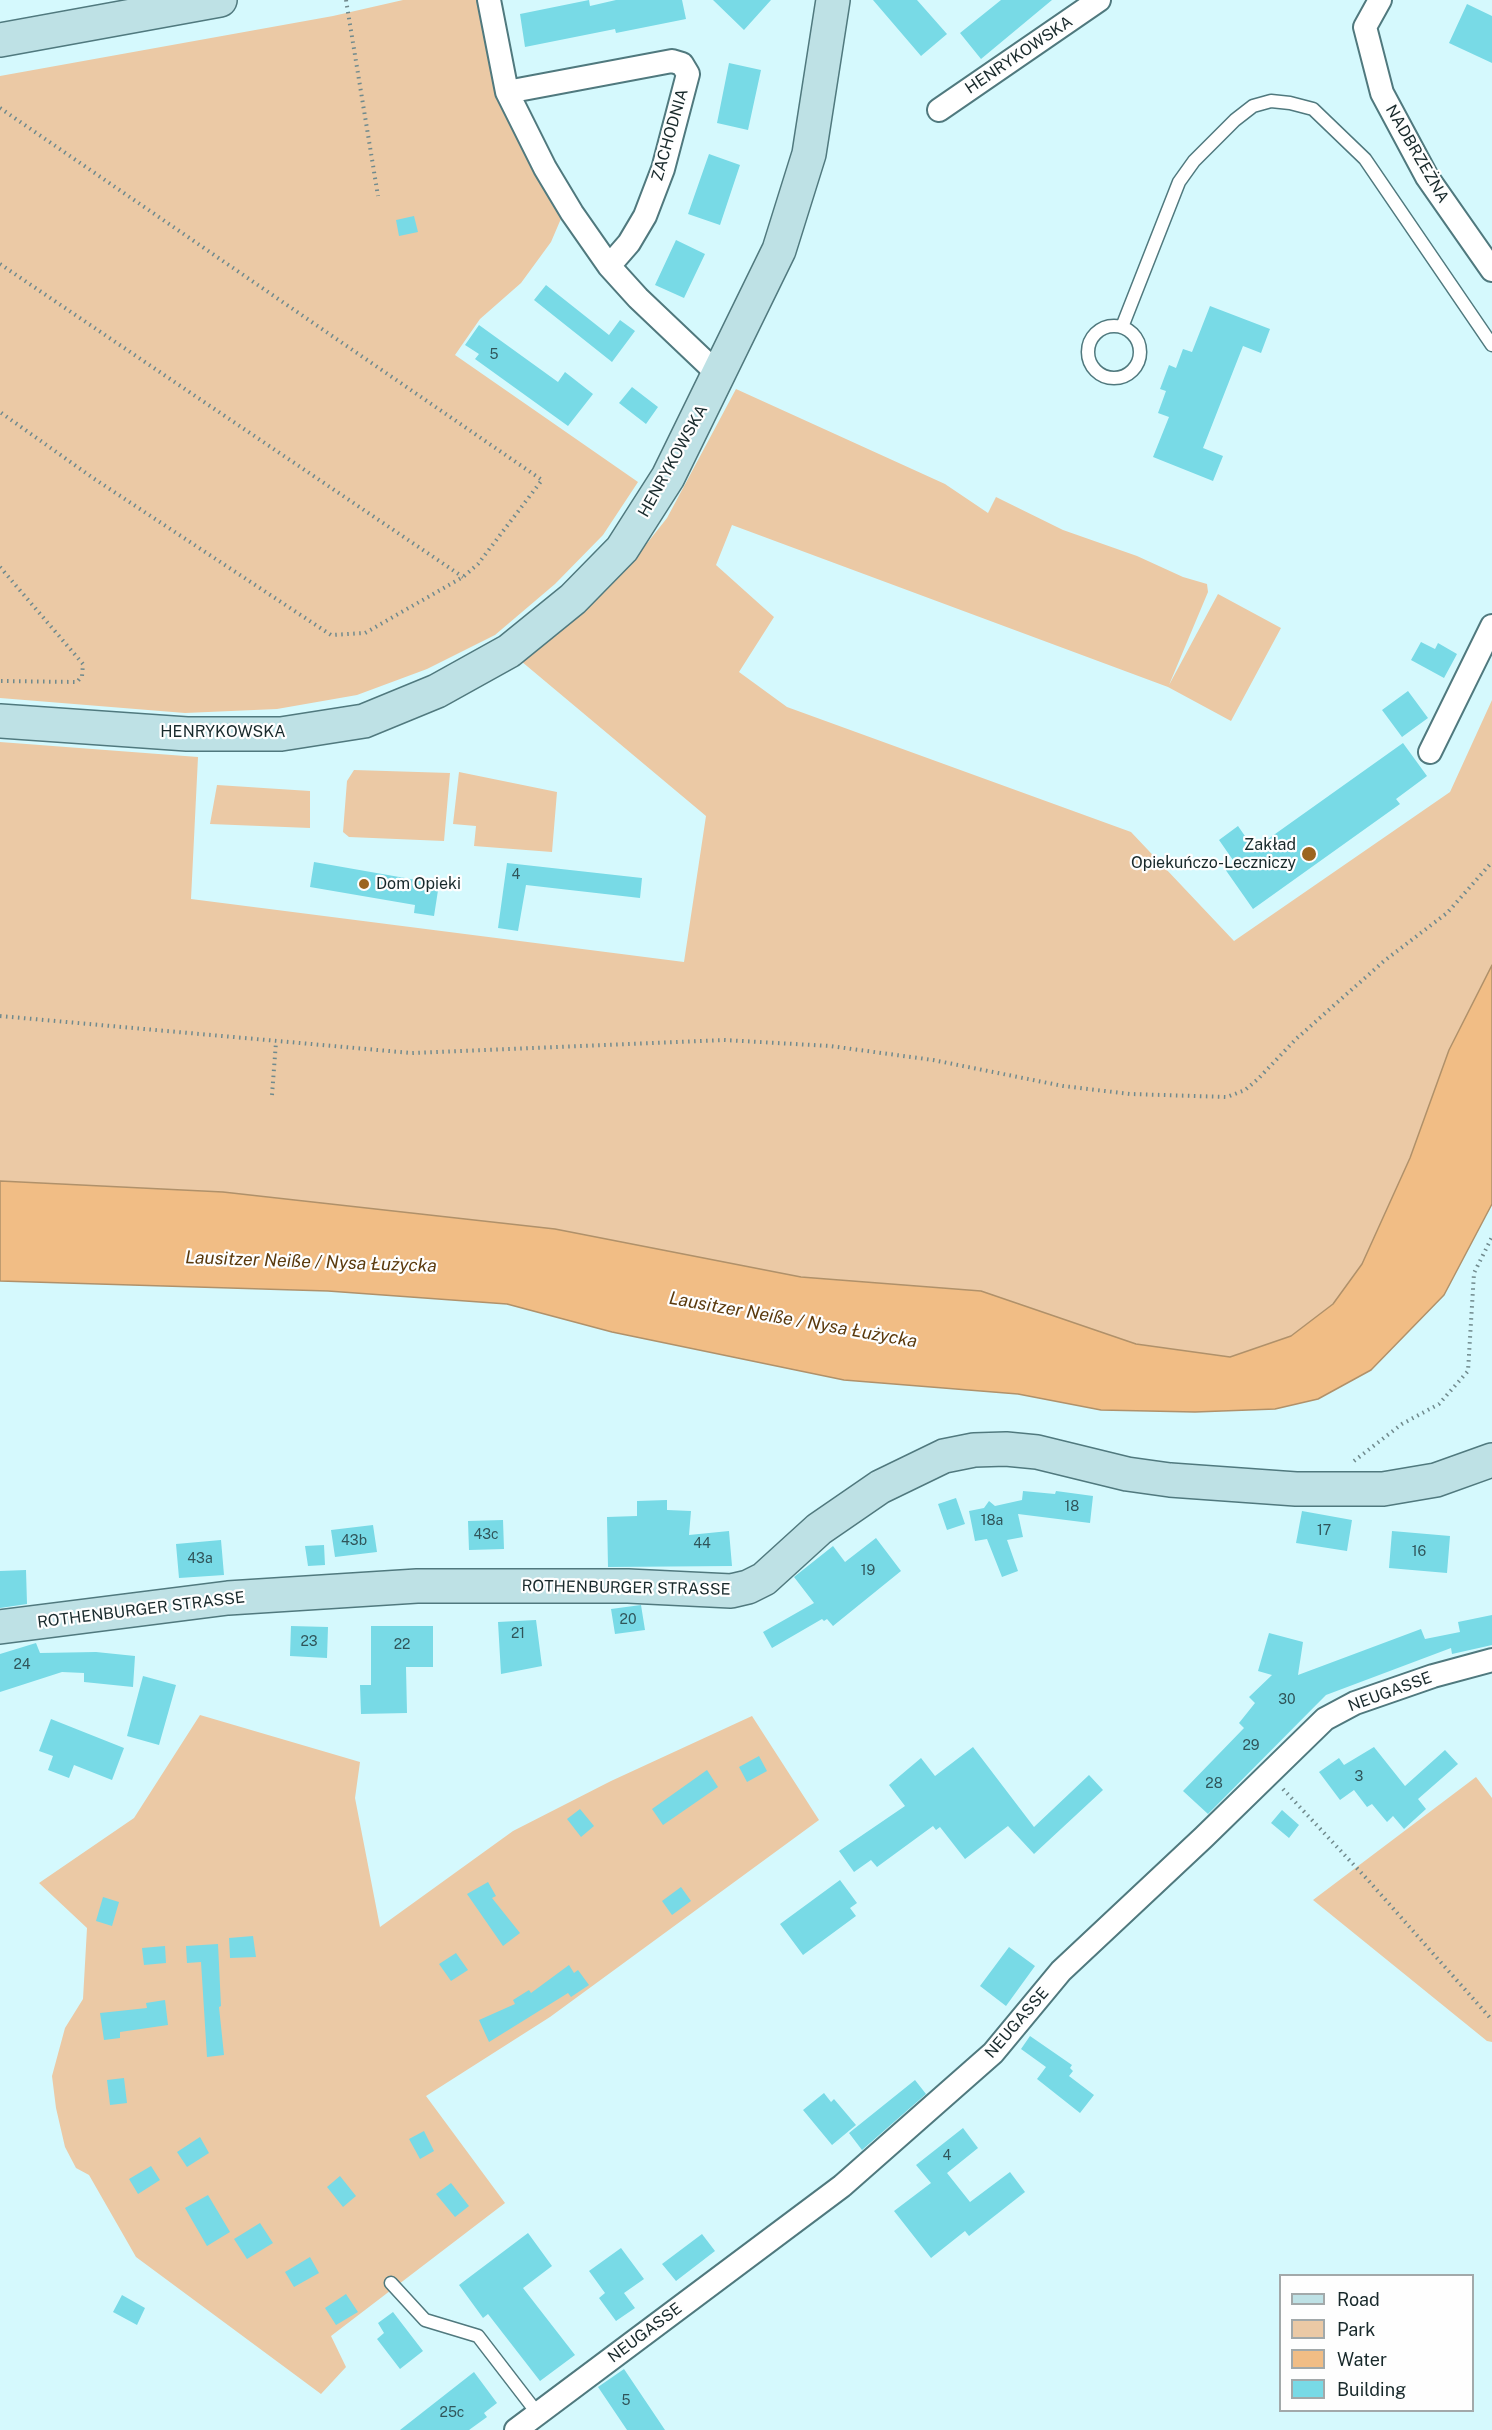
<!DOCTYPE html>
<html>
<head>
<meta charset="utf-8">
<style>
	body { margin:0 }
	#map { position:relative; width:1492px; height:2430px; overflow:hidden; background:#d5f9fd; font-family:"Public Sans",sans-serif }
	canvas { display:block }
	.legend { position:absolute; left:1279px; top:2274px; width:195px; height:138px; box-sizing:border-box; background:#fefefe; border:2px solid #a2a9aa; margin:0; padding:8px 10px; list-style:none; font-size:18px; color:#18292b }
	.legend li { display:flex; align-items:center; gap:12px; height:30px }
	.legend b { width:30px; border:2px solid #a2a9aa }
</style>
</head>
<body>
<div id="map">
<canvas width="1492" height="2430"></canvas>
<ul class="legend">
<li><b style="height:8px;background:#bee1e5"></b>Road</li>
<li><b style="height:16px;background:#ebc9a5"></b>Park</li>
<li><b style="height:16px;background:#f1bd85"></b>Water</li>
<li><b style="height:16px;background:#78dae6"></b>Building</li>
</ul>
</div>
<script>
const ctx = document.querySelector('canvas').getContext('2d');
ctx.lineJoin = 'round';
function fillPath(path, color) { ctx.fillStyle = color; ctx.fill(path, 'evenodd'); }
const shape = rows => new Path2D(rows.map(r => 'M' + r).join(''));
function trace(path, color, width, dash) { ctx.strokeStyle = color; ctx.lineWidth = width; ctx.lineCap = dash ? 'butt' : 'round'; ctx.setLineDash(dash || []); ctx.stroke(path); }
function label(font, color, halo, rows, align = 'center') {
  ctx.font = font + ' "Public Sans",sans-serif'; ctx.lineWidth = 4.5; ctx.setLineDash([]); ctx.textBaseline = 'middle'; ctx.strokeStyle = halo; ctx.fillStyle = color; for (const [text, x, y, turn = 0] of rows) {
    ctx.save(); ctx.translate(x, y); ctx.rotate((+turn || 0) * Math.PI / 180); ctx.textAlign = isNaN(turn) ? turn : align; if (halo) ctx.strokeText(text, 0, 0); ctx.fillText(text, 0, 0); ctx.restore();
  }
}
fillPath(shape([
	[403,0,484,0,563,214,551,242,521,283,480,319,455,355,638,482,603,535,555,584,495,635,427,669,357,695,277,709,185,713,0,698,0,76,333,16],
	[736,389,945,484,988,513,996,497,1063,530,1137,556,1183,577,1207,584,1208,592,1169,685,1218,594,1281,628,1231,721,1168,687,732,525,716,565,774,617,739,672,787,707,1131,832,1234,941,1450,792,1492,700,1492,965,1449,1050,1410,1158,1362,1264,1333,1304,1291,1336,1230,1357,1136,1344,981,1291,801,1277,555,1229,223,1192,0,1181,0,742,198,757,191,899,684,962,706,816,509,651,648,542,667,518],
	[354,770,450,773,444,841,349,837,343,832,347,781],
	[459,772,557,792,552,852,474,846,476,826,453,824],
	[217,785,310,791,310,828,210,824],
	[200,1715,360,1762,355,1798,380,1927,513,1831,611,1781,752,1716,819,1820,550,2017,426,2096,505,2203,331,2336,346,2367,321,2394,136,2257,89,2175,76,2168,65,2147,56,2108,52,2076,65,2028,83,1999,87,1928,39,1883,134,1818],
	[1476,1777,1492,1798,1492,2042,1487,2041,1313,1900]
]), '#ebc9a5');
const water = shape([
	[1492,965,1492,1204,1444,1295,1371,1370,1318,1399,1275,1409,1195,1412,1101,1410,1018,1394,844,1380,612,1332,507,1304,328,1291,0,1281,0,1181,223,1192,555,1229,801,1277,981,1291,1136,1344,1230,1357,1291,1336,1333,1304,1362,1264,1410,1158,1449,1050,1492,965]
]);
fillPath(water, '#f1bd85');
trace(water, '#b0916a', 1.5);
fillPath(shape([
	[589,0,590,6,616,0,682,0,686,19,616,33,615,29,525,47,520,14],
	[713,0,771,0,744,30],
	[873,0,917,0,947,34,921,56],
	[1001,0,1052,0,981,59,960,33],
	[1467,4,1492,16,1492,63,1449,43],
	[729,63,761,70,748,130,717,123],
	[709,154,740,165,720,225,688,214],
	[414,216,418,232,399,236,396,220],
	[676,240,705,254,684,298,655,285],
	[546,285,609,335,620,320,635,331,612,362,534,300],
	[1210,306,1270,329,1261,353,1243,346,1203,448,1223,456,1213,481,1153,457,1169,417,1158,413,1166,391,1160,389,1169,365,1176,368,1183,349,1192,352],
	[479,325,558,382,565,372,593,394,568,426,475,359,479,354,465,345],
	[632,387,658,407,646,424,619,403],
	[1421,642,1435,649,1438,643,1457,654,1444,678,1411,660],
	[1408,691,1428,718,1402,737,1382,710],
	[1403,743,1427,776,1396,799,1400,804,1253,909,1225,869,1235,863,1219,840,1238,826,1254,849],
	[314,862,439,884,434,916,414,913,415,905,310,887],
	[507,863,642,878,640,898,526,885,518,931,498,928],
	[1023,1491,1055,1494,1056,1491,1093,1496,1090,1523,1018,1514,1023,1537,1007,1540,1018,1571,1002,1577,987,1539,975,1541,969,1511,984,1508,989,1501,995,1506,1022,1500],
	[956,1498,965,1524,947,1530,938,1504],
	[667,1500,667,1510,691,1511,689,1535,729,1531,732,1566,608,1567,607,1517,637,1516,637,1501],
	[1302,1511,1352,1520,1347,1551,1296,1543],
	[503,1520,504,1549,469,1550,468,1521],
	[373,1525,377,1552,335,1557,331,1530],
	[1392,1531,1450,1536,1447,1573,1389,1568],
	[876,1538,901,1571,833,1626,827,1619,824,1621,822,1619,772,1648,763,1632,814,1603,794,1577,833,1546,845,1562],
	[221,1540,224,1575,179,1578,176,1544],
	[324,1545,325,1565,308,1566,305,1546],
	[26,1570,27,1604,0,1608,0,1571],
	[641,1605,645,1630,615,1634,611,1609],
	[1492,1615,1492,1645,1452,1654,1451,1648,1326,1695,1208,1814,1183,1791,1244,1728,1239,1723,1255,1703,1249,1697,1272,1675,1258,1671,1269,1633,1303,1642,1298,1675,1421,1629,1425,1639,1460,1632,1458,1622],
	[536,1620,542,1666,501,1674,498,1622],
	[291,1626,328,1627,327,1658,290,1656],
	[371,1626,433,1626,433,1667,406,1667,407,1713,361,1714,360,1685,371,1685],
	[36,1643,40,1653,96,1652,135,1656,133,1687,84,1682,84,1673,62,1672,0,1692,0,1654],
	[143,1676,176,1685,159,1745,127,1736],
	[51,1719,124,1748,112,1780,74,1765,69,1778,48,1770,53,1756,39,1751],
	[973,1747,1034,1827,1089,1775,1103,1790,1034,1854,1008,1826,965,1859,940,1827,936,1830,933,1826,877,1867,871,1860,854,1872,839,1851,905,1806,889,1785,921,1758,935,1776],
	[1374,1747,1405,1786,1445,1750,1458,1764,1418,1799,1426,1809,1404,1829,1393,1816,1387,1822,1372,1804,1367,1807,1354,1790,1340,1800,1319,1772,1339,1758,1344,1765],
	[759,1756,767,1771,747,1782,739,1767],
	[707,1770,718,1787,663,1825,652,1809],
	[580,1809,594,1826,581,1837,567,1819],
	[1282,1810,1299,1825,1289,1838,1271,1823],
	[840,1880,857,1903,850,1908,856,1916,803,1955,780,1924],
	[488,1882,496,1896,492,1898,520,1933,503,1946,467,1894],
	[681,1887,691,1901,672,1915,662,1901],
	[103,1897,119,1902,112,1926,96,1921],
	[253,1936,256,1957,230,1958,229,1938],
	[218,1944,221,2006,219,2007,224,2055,207,2057,201,1962,187,1963,186,1946],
	[165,1946,166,1963,144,1965,142,1948],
	[1009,1947,1035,1966,1006,2006,980,1986],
	[456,1953,468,1970,451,1981,439,1964],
	[569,1965,574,1973,578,1970,589,1985,571,1997,568,1993,489,2042,479,2020,515,2004,513,2000,529,1990,531,1993],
	[165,2000,168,2025,120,2032,120,2038,104,2040,100,2013,147,2008,146,2003],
	[1030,2036,1072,2065,1070,2068,1073,2071,1069,2076,1094,2095,1080,2113,1037,2079,1046,2067,1021,2049],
	[124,2078,127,2103,110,2105,107,2080],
	[915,2080,926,2094,862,2150,849,2133],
	[824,2093,831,2102,834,2099,856,2125,832,2145,803,2110],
	[963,2128,978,2148,947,2173,970,2202,1010,2172,1025,2192,969,2236,965,2231,931,2258,894,2211,931,2183,916,2165],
	[424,2131,434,2151,420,2159,409,2139],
	[200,2137,209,2153,187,2167,177,2152],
	[151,2166,160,2180,138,2194,129,2179],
	[340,2176,356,2196,343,2207,327,2187],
	[451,2183,469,2206,455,2217,436,2194],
	[208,2195,230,2232,207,2246,185,2208],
	[260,2223,273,2243,247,2259,234,2239],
	[528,2233,552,2266,523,2288,575,2355,540,2381,488,2314,483,2318,459,2285],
	[702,2234,715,2251,676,2281,662,2264],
	[621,2248,644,2279,624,2293,635,2308,616,2321,599,2298,605,2293,589,2271],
	[310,2257,319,2273,294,2287,285,2272],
	[346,2294,358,2312,336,2325,325,2308],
	[122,2295,145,2308,137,2325,113,2312],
	[393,2312,423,2351,400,2369,377,2339,384,2333,378,2323],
	[624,2369,665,2430,627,2430,598,2387],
	[474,2372,497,2403,484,2413,487,2417,469,2430,400,2430]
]), '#78dae6');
const lane = shape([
	'1088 352a26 26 0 1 1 52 0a26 26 0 1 1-52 0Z',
	[1122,327,1179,182,1194,161,1235,120,1253,106,1271,101,1290,103,1313,109,1365,159,1492,345],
	[391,2283,425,2320,478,2336,538,2414]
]);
const street = shape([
	[489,0,507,92,545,168,572,213,609,266,638,298,719,375],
	[1380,0,1365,27,1382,93,1427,177,1492,270],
	[507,92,672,61,682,64,688,74,663,169,645,216,629,243,609,266],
	[939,110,1099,0],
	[1430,752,1492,626],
	[516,2430,842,2186,993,2053,1061,1971,1204,1837,1325,1719,1355,1703,1433,1676,1492,1660]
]);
const secondary = shape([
	[0,40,220,0],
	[0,721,187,734,281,734,364,721,437,691,509,651,573,599,622,549,668,477,779,250,809,154,833,0],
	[0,1627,228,1598,417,1586,628,1586,731,1591,748,1587,764,1579,819,1529,880,1487,944,1456,974,1450,1006,1449,1037,1452,1127,1474,1170,1480,1296,1489,1383,1489,1436,1480,1492,1460]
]);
trace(lane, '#50797e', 15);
trace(street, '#50797e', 26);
trace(secondary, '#50797e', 36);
trace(shape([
	[346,0,378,196],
	[0,108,542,480,478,564,463,577,365,633,331,635,93,478,0,412],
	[0,264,463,577],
	[0,567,83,664,82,676,77,682,0,681],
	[0,1016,411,1053,724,1040,830,1046,933,1060,1063,1086,1130,1094,1227,1097,1245,1090,1258,1079,1296,1039,1384,961,1447,913,1492,862],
	[272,1095,276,1042],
	[1354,1461,1402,1424,1439,1404,1468,1371,1474,1273,1492,1237],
	[1283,1789,1367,1879,1492,2020]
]), '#708a8d', 4, [1.5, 4.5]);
trace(lane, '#fff', 12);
trace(street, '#fff', 22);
trace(secondary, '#bee1e5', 33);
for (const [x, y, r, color] of [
	[1309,854,8,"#9c651f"],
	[364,884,6,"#9c651f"]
]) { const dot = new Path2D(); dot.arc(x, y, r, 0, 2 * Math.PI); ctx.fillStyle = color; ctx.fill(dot); trace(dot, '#fefefe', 2); }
label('14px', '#30555a', null, [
	["5",494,355],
	["4",516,875],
	["18",1072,1507],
	["18a",992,1521],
	["17",1324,1531],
	["43c",486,1535],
	["43b",354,1541],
	["44",702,1544],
	["16",1419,1552],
	["43a",200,1559],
	["19",868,1571],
	["20",628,1620],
	["21",518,1634],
	["23",309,1642],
	["22",402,1645],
	["24",22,1665],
	["30",1287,1700],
	["29",1251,1746],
	["3",1359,1777],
	["28",1214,1784],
	["4",947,2156],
	["5",626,2401],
	["25c",452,2413]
]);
label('16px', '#18292b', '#fefefe', [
	["HENRYKOWSKA",1019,55,-34],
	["ZACHODNIA",670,135,-74],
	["NADBRZEŻNA",1417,154,60],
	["HENRYKOWSKA",673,461,-61],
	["HENRYKOWSKA",223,732],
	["ROTHENBURGER STRASSE",626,1588,1],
	["ROTHENBURGER STRASSE",141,1610,-7],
	["NEUGASSE",1390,1692,-20],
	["NEUGASSE",1017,2023,-49],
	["NEUGASSE",645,2333,-37]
]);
label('16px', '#18292b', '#fefefe', [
	["Zakład",1296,845],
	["Opiekuńczo-Leczniczy",1296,863],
	["Dom Opieki",376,884,"left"]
], 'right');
label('italic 18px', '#5a390c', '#fefefe', [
	["Lausitzer Neiße / Nysa Łużycka",311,1262,2],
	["Lausitzer Neiße / Nysa Łużycka",793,1320,10]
]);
</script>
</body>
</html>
